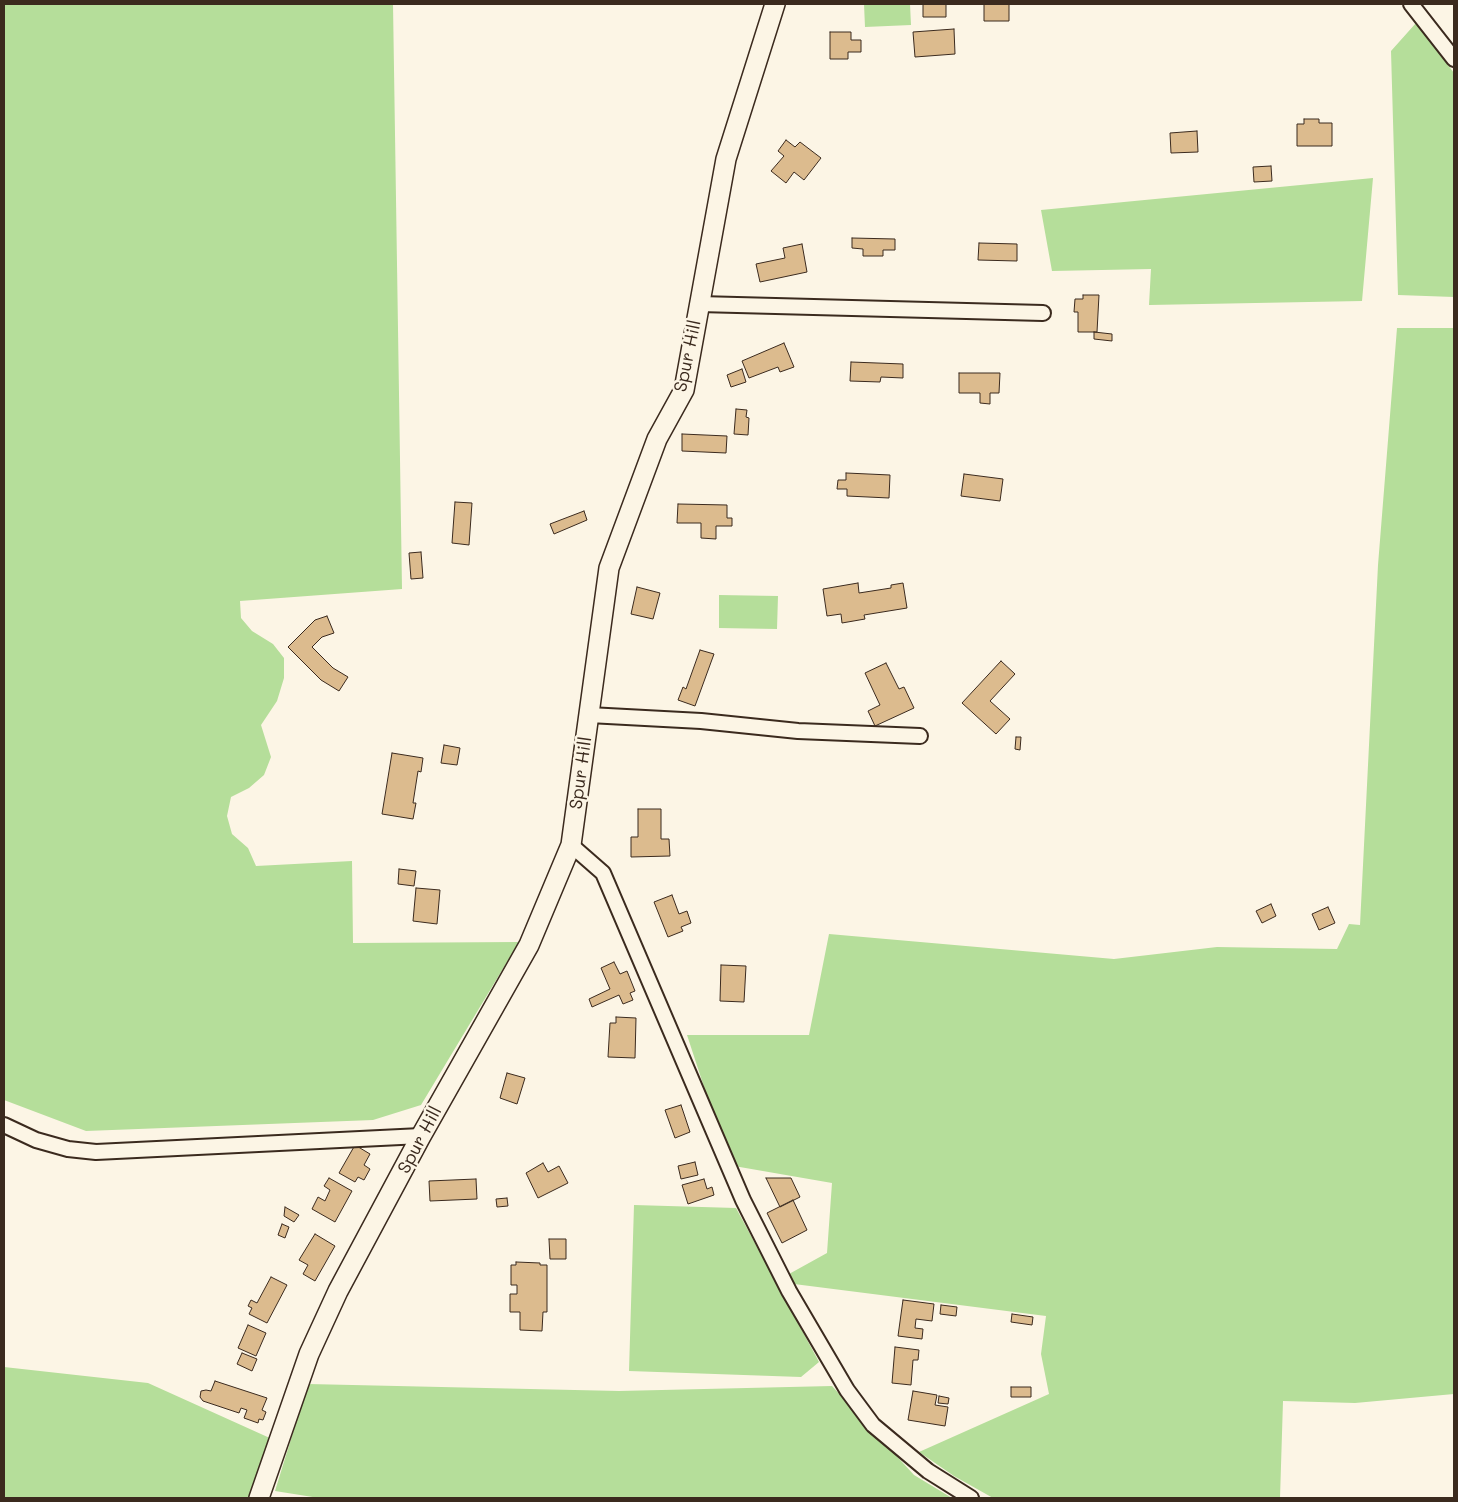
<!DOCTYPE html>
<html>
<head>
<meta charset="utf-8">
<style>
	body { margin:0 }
	#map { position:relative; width:1458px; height:1502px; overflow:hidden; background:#fcf5e5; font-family:Mali,sans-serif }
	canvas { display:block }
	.frame { position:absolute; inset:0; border:5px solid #3b2a1e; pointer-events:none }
</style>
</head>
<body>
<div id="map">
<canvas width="1458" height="1502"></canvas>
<div class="frame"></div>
</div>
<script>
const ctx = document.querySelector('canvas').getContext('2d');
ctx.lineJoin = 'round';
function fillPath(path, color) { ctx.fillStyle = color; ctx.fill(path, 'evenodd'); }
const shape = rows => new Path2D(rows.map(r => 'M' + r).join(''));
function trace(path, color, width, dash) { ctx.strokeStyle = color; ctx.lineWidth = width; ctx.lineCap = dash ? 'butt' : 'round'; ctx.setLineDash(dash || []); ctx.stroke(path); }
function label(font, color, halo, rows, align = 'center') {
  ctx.font = font + ' Mali,sans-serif'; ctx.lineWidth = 5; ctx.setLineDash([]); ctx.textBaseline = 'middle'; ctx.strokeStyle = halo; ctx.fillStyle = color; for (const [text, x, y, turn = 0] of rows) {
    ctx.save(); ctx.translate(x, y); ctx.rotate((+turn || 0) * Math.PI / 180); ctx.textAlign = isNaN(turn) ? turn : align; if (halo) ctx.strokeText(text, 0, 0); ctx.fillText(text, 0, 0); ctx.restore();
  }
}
fillPath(shape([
	[4,4,393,4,402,589,240,601,241,618,252,631,273,644,284,658,284,678,277,701,261,725,271,757,264,775,249,788,231,797,227,816,232,834,248,848,256,866,352,861,353,943,519,942,421,1105,373,1120,86,1131,4,1100],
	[864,4,910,4,911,25,865,27],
	[1416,23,1454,73,1454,297,1398,295,1391,51],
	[1373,178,1362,301,1149,305,1151,269,1052,271,1041,210],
	[1397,328,1454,328,1454,1394,1355,1403,1283,1401,1280,1498,993,1498,954,1476,919,1452,1049,1394,1041,1354,1046,1316,794,1284,789,1274,827,1253,832,1183,734,1166,708,1099,687,1035,809,1035,829,934,1114,959,1217,947,1337,949,1349,924,1360,925,1378,565],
	[719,595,778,596,777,629,719,628],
	[634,1205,736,1208,819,1362,801,1377,629,1371],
	[4,1367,148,1383,272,1439,249,1498,4,1498],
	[308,1384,619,1391,832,1386,914,1475,952,1498,319,1498,275,1491]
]), '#b5de9a');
const building = shape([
	[923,4,946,4,946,17,923,17,923,4],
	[984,4,1009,4,1009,21,984,21,984,4],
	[954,29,955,54,915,57,913,32,954,29],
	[830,32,851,32,851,40,861,40,861,52,848,52,848,59,830,59,830,32],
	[1304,119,1319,119,1319,123,1332,123,1332,146,1297,146,1297,124,1304,124,1304,119],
	[1197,131,1198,152,1171,153,1170,133,1197,131],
	[786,140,795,147,800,142,821,158,804,180,794,172,786,183,771,171,784,156,778,151,786,140],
	[1271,166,1272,181,1254,182,1253,167,1271,166],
	[852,238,895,239,895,250,883,250,883,256,863,256,863,249,852,248,852,238],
	[979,243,1017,244,1017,261,978,260,979,243],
	[802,244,807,272,760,282,756,264,785,258,783,248,802,244],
	[1083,295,1099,295,1097,332,1078,332,1078,312,1074,312,1075,299,1083,299,1083,295],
	[1094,332,1112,334,1112,341,1094,339,1094,332],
	[784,343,794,367,780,372,778,367,749,378,742,361,784,343],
	[851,362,903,364,903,378,881,377,880,382,850,381,851,362],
	[742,369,746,382,731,387,727,375,742,369],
	[959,373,1000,373,999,393,990,393,990,404,980,403,980,393,959,393,959,373],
	[736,409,747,410,746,417,749,418,748,435,734,434,736,409],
	[682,434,727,436,726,453,682,451,682,434],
	[846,473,890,475,889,498,847,496,847,489,837,489,838,480,846,480,846,473],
	[964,474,1003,479,1000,501,961,496,964,474],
	[455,502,472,503,469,545,452,543,455,502],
	[678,504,727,505,727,518,732,518,732,526,716,526,716,539,701,538,701,523,677,523,678,504],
	[584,511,587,520,554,534,550,524,584,511],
	[421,552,423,578,411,579,409,553,421,552],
	[858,583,859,593,891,588,891,585,903,583,907,608,864,615,865,619,842,623,841,614,827,616,823,589,858,583],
	[637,587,660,593,653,619,631,614,637,587],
	[327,616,334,633,322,637,312,647,333,668,348,677,339,691,321,680,288,647,315,620,327,616],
	[700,650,714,654,695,706,678,700,683,687,686,689,700,650],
	[1001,661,1015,674,990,701,1010,719,996,734,962,703,1001,661],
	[886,663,899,689,904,687,914,708,875,726,868,711,880,705,865,673,886,663],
	[1016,737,1021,737,1020,750,1015,749,1016,737],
	[444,745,460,748,457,765,441,763,444,745],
	[392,753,423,758,421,772,418,771,413,803,416,803,413,819,382,814,392,753],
	[638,809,661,809,661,839,669,839,670,856,631,857,631,837,638,837,638,809],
	[399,869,416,871,414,886,398,884,399,869],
	[416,888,440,890,437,924,413,921,416,888],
	[672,895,679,914,687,911,691,923,681,927,683,931,668,937,654,902,672,895],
	[1271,904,1276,916,1262,923,1256,911,1271,904],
	[1328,907,1335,923,1319,930,1312,914,1328,907],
	[614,962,620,974,627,971,635,991,630,993,633,1000,623,1004,619,995,592,1007,589,999,610,989,601,968,614,962],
	[721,965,746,966,744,1002,720,1001,721,965],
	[616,1017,636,1018,635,1058,608,1057,610,1023,616,1023,616,1017],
	[507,1073,525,1078,517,1104,500,1098,507,1073],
	[681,1105,690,1132,675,1138,665,1110,681,1105],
	[355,1145,370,1154,364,1165,370,1169,364,1180,358,1177,355,1182,339,1173,355,1145],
	[695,1162,698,1175,681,1179,678,1166,695,1162],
	[543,1163,548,1172,559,1166,568,1183,538,1198,526,1173,543,1163],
	[329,1178,352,1191,335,1222,312,1209,318,1197,325,1201,330,1190,324,1186,329,1178],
	[766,1178,791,1178,800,1197,780,1207,766,1178],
	[476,1179,477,1199,430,1201,429,1181,476,1179],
	[704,1179,707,1189,712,1187,714,1195,688,1204,682,1185,704,1179],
	[507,1198,508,1206,497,1207,496,1199,507,1198],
	[793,1200,807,1230,782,1243,767,1213,793,1200],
	[285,1207,299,1215,294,1222,284,1216,285,1207],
	[282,1224,289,1227,285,1238,278,1235,282,1224],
	[315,1234,335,1246,315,1281,303,1274,308,1265,299,1260,315,1234],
	[549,1239,566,1239,566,1259,550,1259,549,1239],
	[516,1262,540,1263,540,1265,547,1265,547,1312,543,1312,542,1331,520,1330,520,1312,510,1312,510,1294,517,1294,517,1285,511,1285,511,1265,516,1265,516,1262],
	[271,1277,287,1285,267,1323,249,1314,252,1308,248,1306,251,1300,257,1303,271,1277],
	[903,1300,934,1304,932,1321,916,1319,915,1328,923,1329,922,1339,898,1336,903,1300],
	[941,1305,957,1307,956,1316,940,1314,941,1305],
	[1012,1314,1033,1317,1032,1325,1011,1322,1012,1314],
	[248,1325,266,1333,256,1356,238,1348,248,1325],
	[895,1347,919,1350,918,1360,913,1360,911,1385,892,1383,895,1347],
	[242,1353,257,1359,252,1371,237,1364,242,1353],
	[215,1381,267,1398,262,1410,266,1412,263,1420,259,1419,258,1423,244,1418,247,1410,241,1408,239,1413,203,1401,200,1397,201,1391,206,1390,211,1391,215,1381],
	[1011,1387,1031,1387,1031,1397,1011,1397,1011,1387],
	[913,1391,937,1395,935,1405,948,1407,945,1426,908,1420,913,1391],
	[939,1396,949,1398,948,1404,938,1403,939,1396]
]);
fillPath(building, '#dcbb8e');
trace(building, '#3b2a1e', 1);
const street = shape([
	[1411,4,1454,59],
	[699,304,1043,313],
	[589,715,701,721,798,731,920,736],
	[571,845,603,873,743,1200,789,1291,847,1390,873,1425,928,1471,971,1498],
	[4,1125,36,1140,68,1149,96,1152,421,1136]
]);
const secondary = shape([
	[259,1498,309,1354,338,1291,421,1136,529,945,571,845,609,568,657,439,684,390,726,159,775,4]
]);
trace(street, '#3b2a1e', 18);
trace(secondary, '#3b2a1e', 22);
trace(street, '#fcf5e5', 14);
trace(secondary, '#fcf5e5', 19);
label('18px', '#3b2a1e', '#fcf5e5', [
	["Spur Hill",688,356,-78],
	["Spur Hill",581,773,-82],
	["Spur Hill",420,1140,-62]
]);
</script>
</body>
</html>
